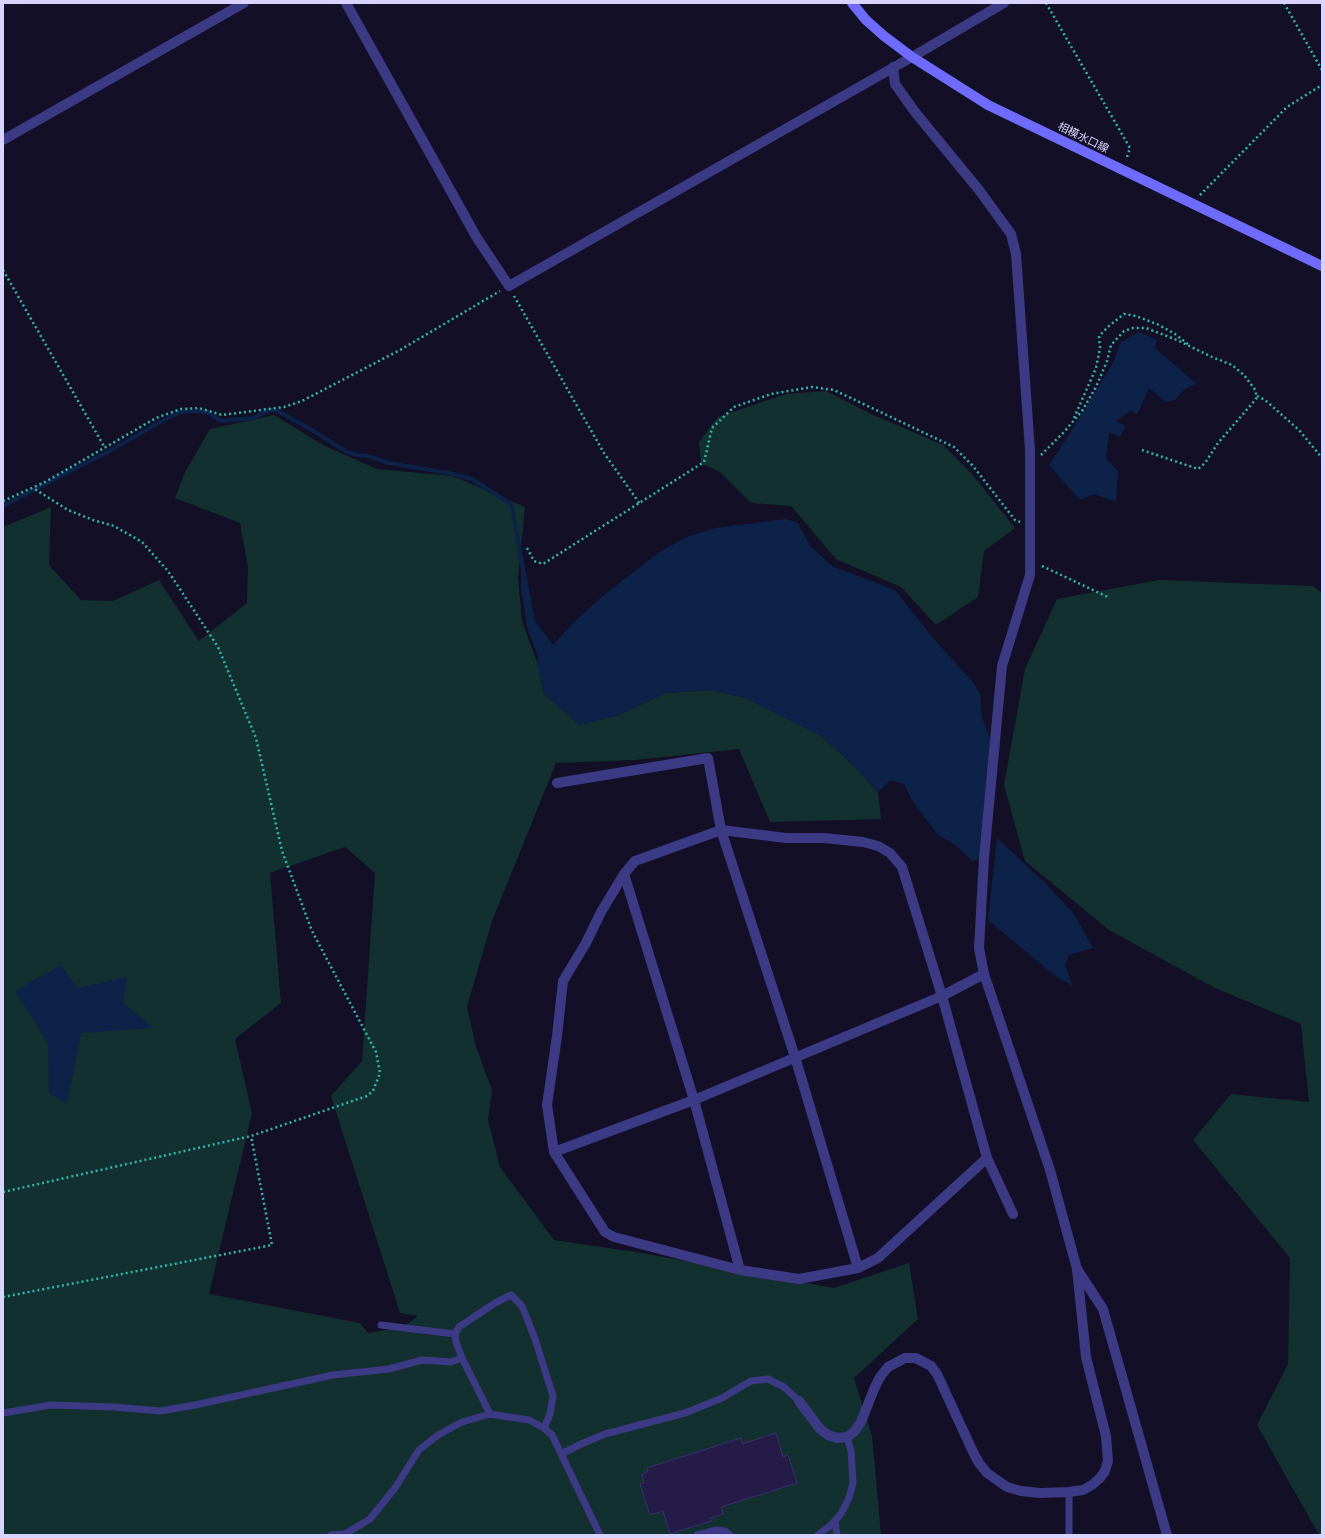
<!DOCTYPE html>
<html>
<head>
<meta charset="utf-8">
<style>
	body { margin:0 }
	#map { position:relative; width:1325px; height:1538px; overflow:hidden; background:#130f26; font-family:Rubik,sans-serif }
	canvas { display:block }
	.frame { position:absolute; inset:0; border:4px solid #d9d4ff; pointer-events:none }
</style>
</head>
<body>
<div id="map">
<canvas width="1325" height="1538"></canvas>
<div class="frame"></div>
</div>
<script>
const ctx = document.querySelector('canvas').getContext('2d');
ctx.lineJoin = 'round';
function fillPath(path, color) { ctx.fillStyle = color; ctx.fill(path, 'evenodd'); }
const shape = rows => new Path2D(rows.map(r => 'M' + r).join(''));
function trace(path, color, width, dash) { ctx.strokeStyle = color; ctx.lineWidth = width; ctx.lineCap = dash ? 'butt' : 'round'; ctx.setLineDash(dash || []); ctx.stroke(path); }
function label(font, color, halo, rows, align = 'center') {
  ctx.font = font + ' Rubik,"Noto Sans JP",sans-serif'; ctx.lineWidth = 3; ctx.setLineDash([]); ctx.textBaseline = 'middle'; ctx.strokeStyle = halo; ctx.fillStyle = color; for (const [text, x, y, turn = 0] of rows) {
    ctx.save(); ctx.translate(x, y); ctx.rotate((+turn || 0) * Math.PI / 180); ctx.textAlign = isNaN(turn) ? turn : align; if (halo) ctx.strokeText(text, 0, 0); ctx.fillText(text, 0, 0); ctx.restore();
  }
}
fillPath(shape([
	[826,391,871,414,943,445,972,474,1015,528,984,551,978,597,936,625,901,587,836,559,791,506,751,503,719,471,701,464,699,442,718,417,786,394],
	[274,415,323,445,377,469,453,476,525,507,518,577,522,621,537,662,544,694,579,724,616,716,666,693,712,690,745,698,821,736,847,759,878,792,881,819,770,822,739,749,635,760,556,763,492,921,467,1007,476,1047,492,1090,488,1120,500,1167,554,1240,642,1253,834,1288,909,1263,918,1319,854,1378,872,1436,881,1535,3,1535,3,527,51,507,49,565,81,600,113,601,159,580,199,641,247,603,248,568,240,523,175,498,185,472,210,429],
	[345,847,375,873,362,1061,331,1096,400,1313,418,1316,403,1327,368,1333,360,1323,209,1294,252,1113,235,1039,281,1003,270,873],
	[1159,580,1313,586,1322,593,1322,1535,1319,1535,1257,1425,1288,1364,1290,1258,1193,1140,1231,1094,1309,1102,1301,1024,1215,988,1109,930,1025,861,1004,785,1025,669,1057,599]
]), '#12302f');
fillPath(shape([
	[1139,332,1157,340,1155,348,1197,384,1186,388,1175,400,1166,402,1149,388,1137,415,1132,410,1116,421,1126,426,1120,437,1109,432,1106,458,1118,471,1116,502,1094,494,1080,500,1049,465,1070,433,1113,363,1121,342],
	[513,504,535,621,553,645,576,620,605,594,661,551,689,536,715,528,785,519,797,522,811,547,832,566,895,590,934,639,973,682,980,694,982,717,992,744,981,857,973,862,957,846,937,834,912,800,904,784,891,780,878,792,847,759,821,736,745,698,712,690,666,693,616,716,580,725,544,694,537,662,539,660,527,627,521,588,521,571,510,505],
	[997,838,1046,884,1074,914,1093,948,1069,955,1065,965,1073,986,1054,975,988,920],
	[61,965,78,988,127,977,123,1003,154,1028,81,1033,67,1104,49,1093,48,1043,15,991]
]), '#0c2248');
trace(shape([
	[3,506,113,449,160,422,180,412,194,411,207,412,221,421,253,418,269,410,276,410,307,427,347,452,357,455,368,456,389,463,454,474,472,479,512,505,512,509]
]), '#0c2248', 4);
const building = shape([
	[776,1433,783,1457,788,1455,797,1483,721,1507,723,1514,710,1518,711,1521,670,1534,663,1511,650,1515,640,1484,644,1483,642,1474,648,1471,647,1468,741,1438,742,1444,776,1433]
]);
fillPath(building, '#241b47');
trace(building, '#3b2d73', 1);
trace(shape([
	[1046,3,1130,148,1126,160],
	[1284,3,1322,70],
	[1200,195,1287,107,1322,85],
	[3,270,105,448],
	[514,296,604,453,640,504],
	[1257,396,1265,400,1299,430,1322,458],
	[1074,418,1096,368,1100,348,1099,336,1110,325,1124,314,1136,316,1159,325,1175,334,1189,345],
	[1041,455,1063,433,1082,411,1096,387,1107,361,1111,345,1124,331,1133,328,1146,328,1177,340,1212,357,1232,365,1244,375,1256,391,1256,399,1218,443,1205,463,1198,469,1142,450],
	[3,501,45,482,156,418,181,409,199,408,222,415,284,407,302,401,400,350,500,291],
	[527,548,534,561,543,564,704,462,712,428,734,407,771,394,812,387,834,390,954,447,973,466,1015,520,1020,522],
	[1042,566,1110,598],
	[3,1192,251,1136,367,1096,373,1091,380,1073,376,1052,312,931,282,851,256,738,218,647,168,571,142,542,114,526,93,520,68,510,33,488],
	[3,1297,272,1245,251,1136]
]), '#2fb8b0', 2.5, [2, 3]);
trace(shape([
	[381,1325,455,1334],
	[462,1358,490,1414],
	[3,1413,51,1405,114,1407,161,1411,195,1405,333,1375,389,1369,422,1360,451,1362,462,1358,456,1342,455,1334,459,1327,495,1303,511,1295,522,1306,535,1339,553,1396,550,1414,544,1428],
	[561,1454,581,1444,605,1434,685,1413,722,1398,751,1381,768,1379,784,1387,799,1401],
	[1069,1492,1069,1535],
	[835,1521,837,1535],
	[331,1535,345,1534,370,1519,395,1488,419,1450,438,1435,462,1422,490,1414,529,1420,544,1428,552,1435,600,1535],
	[697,1535,716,1530,725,1531,730,1535],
	[818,1535,831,1525,841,1514,849,1498,853,1483,851,1451,847,1437]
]), '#3d3a85', 7);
trace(shape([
	[346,3,477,238,509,286,912,57],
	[3,140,244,3],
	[557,783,708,758,721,830,795,1057,858,1268],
	[624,874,694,1100,740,1270],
	[554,1152,694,1100,942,996,984,974],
	[987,1158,878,1258,858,1268,799,1279,740,1270,614,1237,605,1232,554,1152,547,1105,557,1036,563,981,586,943,601,912,624,874,635,861,721,830,786,838,824,838,863,842,878,846,890,853,902,867,942,996,987,1158,1013,1214],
	[1077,1269,1103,1309,1167,1535]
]), '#3d3a85', 10);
trace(shape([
	[912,57,1004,3],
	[799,1401,820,1429,828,1435,837,1438,847,1437,854,1432,861,1422,874,1389,880,1377,888,1367,905,1358,916,1358,931,1366,937,1374,974,1454,979,1463,987,1473,1007,1487,1021,1491,1040,1493,1069,1492,1083,1490,1092,1485,1100,1478,1105,1471,1108,1461,1106,1436,1086,1357,1077,1269,1050,1170,984,974,979,948,984,858,1002,666,1030,575,1030,450,1016,254,1011,234,979,190,915,112,895,84,893,67]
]), '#3d3a85', 10);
trace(shape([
	[852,3,866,20,884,36,912,57,988,105,1322,266]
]), '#6f6bff', 10);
label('11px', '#d9d4ff', '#130f26', [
	["相模水口線",1083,138,26]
]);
</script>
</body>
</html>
